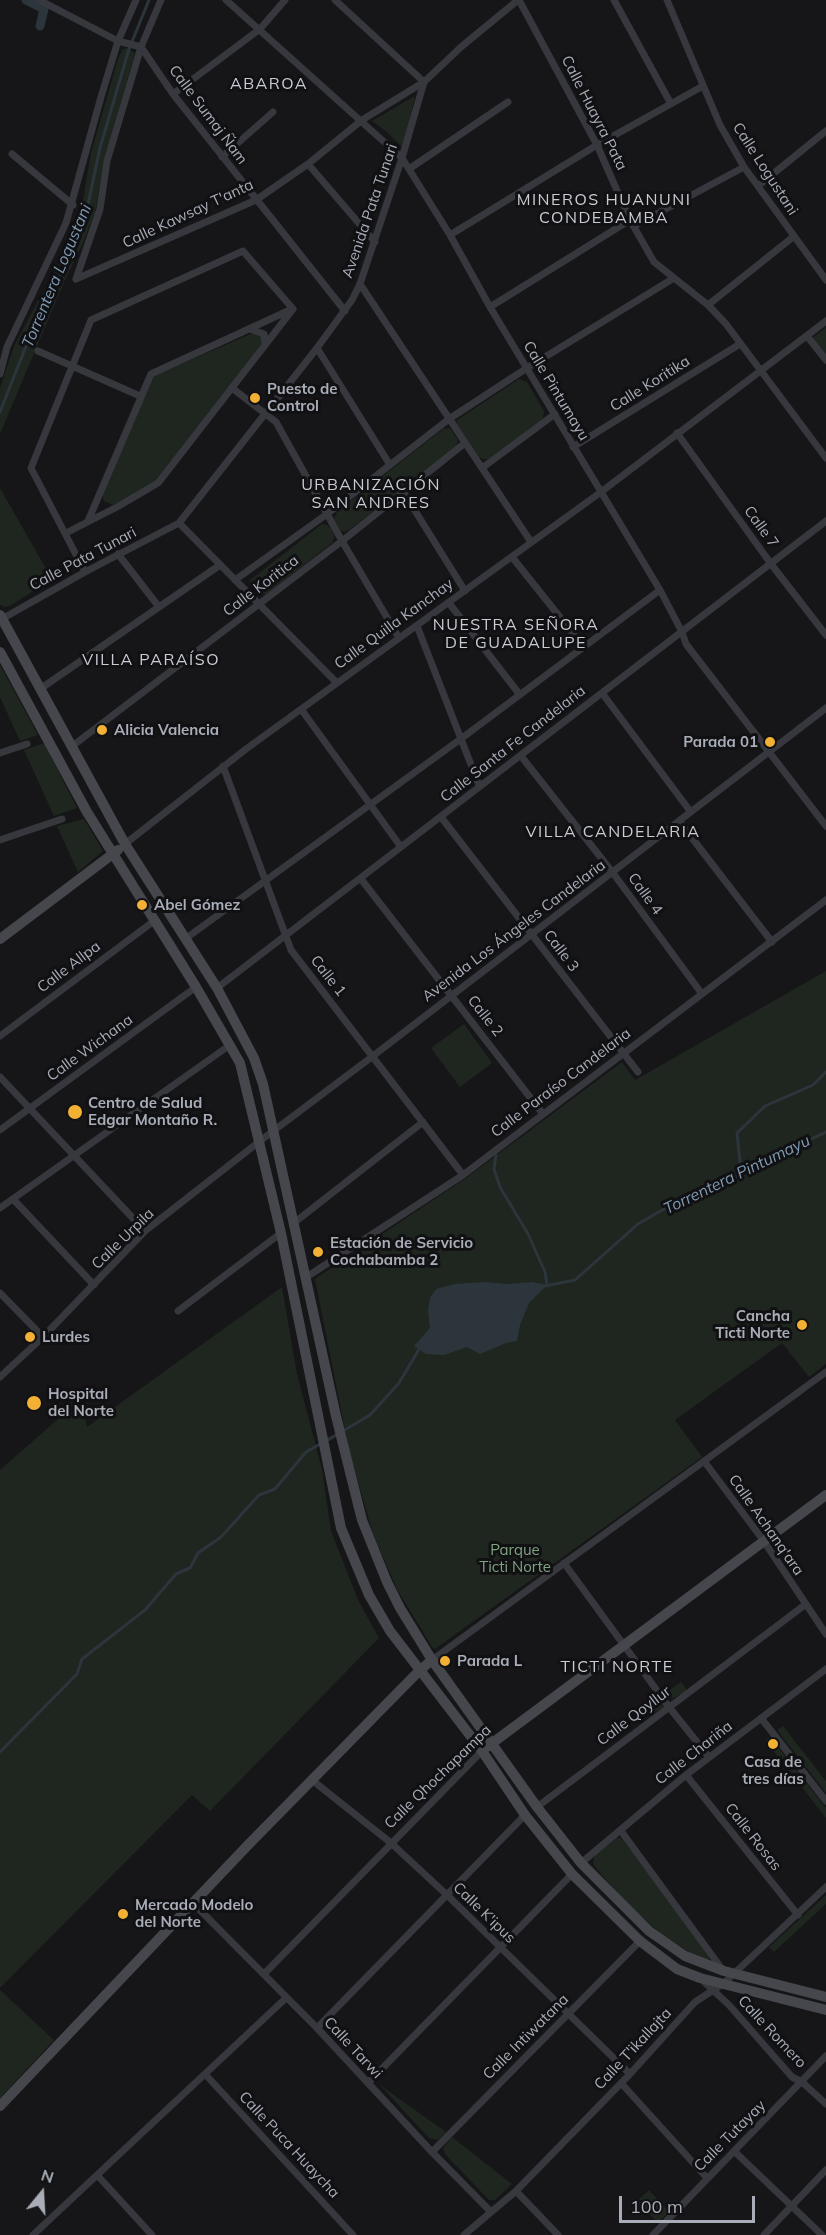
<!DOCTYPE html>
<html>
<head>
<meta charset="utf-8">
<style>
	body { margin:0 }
	#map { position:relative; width:826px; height:2235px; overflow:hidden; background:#161618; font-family:Mulish,sans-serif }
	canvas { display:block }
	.north { position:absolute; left:12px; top:2163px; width:60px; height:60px; -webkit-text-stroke:4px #111113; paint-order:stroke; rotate:18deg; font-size:16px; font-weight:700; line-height:24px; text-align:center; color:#a8adb8 }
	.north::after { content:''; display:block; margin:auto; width:21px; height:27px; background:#a8adb8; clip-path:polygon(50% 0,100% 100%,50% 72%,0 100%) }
	.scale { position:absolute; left:619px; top:2196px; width:136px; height:27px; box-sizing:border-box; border:3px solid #a8adb8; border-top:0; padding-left:8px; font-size:18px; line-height:21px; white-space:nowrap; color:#a8adb8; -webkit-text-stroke:4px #111113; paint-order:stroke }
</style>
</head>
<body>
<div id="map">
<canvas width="826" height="2235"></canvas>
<div class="north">N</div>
<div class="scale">100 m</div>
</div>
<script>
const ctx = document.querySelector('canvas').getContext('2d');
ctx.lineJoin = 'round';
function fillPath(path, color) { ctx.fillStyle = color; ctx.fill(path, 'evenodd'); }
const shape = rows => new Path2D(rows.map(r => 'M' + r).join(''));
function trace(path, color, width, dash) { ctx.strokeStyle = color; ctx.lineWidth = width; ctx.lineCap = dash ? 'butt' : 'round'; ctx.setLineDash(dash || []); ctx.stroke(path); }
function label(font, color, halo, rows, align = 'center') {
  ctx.font = font + ' Mulish,sans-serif'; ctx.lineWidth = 6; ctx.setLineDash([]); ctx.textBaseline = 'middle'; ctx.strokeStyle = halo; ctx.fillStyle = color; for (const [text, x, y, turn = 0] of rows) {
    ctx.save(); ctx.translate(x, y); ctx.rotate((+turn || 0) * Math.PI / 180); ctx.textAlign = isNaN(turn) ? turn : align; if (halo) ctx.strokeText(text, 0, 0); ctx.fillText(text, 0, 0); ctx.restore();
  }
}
fillPath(shape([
	[126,48,135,53,104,160,95,213,83,243,65,280,0,434,0,388,14,346,73,235,81,212,91,153,117,62,122,50],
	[415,96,403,148,387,132,372,121],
	[826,328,826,356,812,338],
	[255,332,262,336,262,343,154,482,113,505,104,501,102,494,154,376],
	[519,379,527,382,544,411,543,419,488,459,483,459,479,457,456,423,457,420],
	[450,428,458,440,456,447,349,530,344,532,340,530,334,519,337,512,443,429],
	[0,488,52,579,10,606,5,607,0,605],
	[322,524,327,525,331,529,334,536,333,542,267,594,259,595,250,585,250,580],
	[0,665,38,735,20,741,0,697],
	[44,743,77,808,54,816,24,750],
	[84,819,103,851,78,872,57,826],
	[826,971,826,1364,809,1377,782,1343,675,1420,702,1457,435,1649,432,1647,397,1589,373,1534,349,1450,315,1279,466,1178,622,1062,635,1080],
	[464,1024,492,1063,460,1087,431,1048],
	[282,1287,297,1374,322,1469,331,1531,359,1602,379,1638,210,1811,192,1795,0,1988,0,1470,59,1418,55,1414,79,1392,87,1427],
	[681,1682,687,1690,672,1699,667,1692],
	[660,1698,665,1706,650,1716,645,1708],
	[783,1726,826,1781,826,1793,777,1730],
	[770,1737,826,1808,826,1818,765,1740],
	[617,1838,621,1838,652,1877,710,1958,709,1960,691,1953,661,1934,625,1902,597,1869,593,1864,594,1856],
	[826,1895,826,1904,774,1952,769,1947],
	[0,1990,54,2040,0,2098],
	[380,2085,446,2132,438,2140,429,2138],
	[452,2137,512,2184,495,2200,489,2200,445,2154,443,2148],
	[649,2190,669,2212,658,2223,637,2201]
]), '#1e261f');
fillPath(shape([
	[484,1282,506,1284,533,1282,547,1285,529,1303,520,1325,517,1341,506,1343,480,1354,467,1347,444,1355,426,1354,414,1346,430,1328,428,1310,430,1298,436,1289,455,1284]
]), '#2c353c');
trace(shape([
	[0,412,28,341,70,254,87,209,100,148,129,49,149,0],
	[496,1155,494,1169,500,1187,528,1234,545,1272,547,1285],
	[741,1172,737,1133,765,1106,813,1085,826,1072],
	[545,1286,575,1280,638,1224,690,1194,731,1180,741,1172,826,1132],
	[326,1441,370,1415,399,1383,421,1346],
	[0,1752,77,1674,82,1659,145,1610,176,1574,190,1568,198,1553,221,1537,259,1495,275,1489,306,1452,320,1444]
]), '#2c353c', 3);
trace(shape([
	[26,0,44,9,40,26]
]), '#2c353c', 9);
trace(shape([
	[39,0,118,41,141,47],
	[226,0,402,158,450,235,490,307,660,590,682,632,686,644,826,826],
	[335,0,424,82],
	[519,0,597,145,630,220,654,262,708,305,726,324,826,458],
	[614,0,671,104],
	[667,0,720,125,744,167,826,280],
	[141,47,173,94,345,311],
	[173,94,260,29,285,0],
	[12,154,73,205],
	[222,157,273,112],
	[308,164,375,242],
	[409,169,508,102],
	[758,186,826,131],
	[634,226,744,167],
	[450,235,597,145,703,86],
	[76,279,256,200,308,164,362,120,424,82],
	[76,279,100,209,107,161,141,47,161,0],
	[360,284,531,542],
	[708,305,793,237],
	[490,307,630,220],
	[250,329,264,334,265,345],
	[807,336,826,360],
	[317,348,390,465],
	[38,351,140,396],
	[0,374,7,347,66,223,101,97,118,41,136,0],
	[232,388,276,422,342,541,399,638],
	[677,433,771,564,826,635],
	[573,447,740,344],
	[482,468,555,414],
	[404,493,465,591],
	[88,521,151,374,290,310],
	[179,523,337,683],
	[66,533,117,507,158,483,293,309],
	[118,554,159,607],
	[512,557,583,646],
	[85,572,31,468,91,320,243,251,293,309],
	[235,580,327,514,449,419,527,368,674,278],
	[449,603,520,695],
	[0,620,85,572,179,523,317,348,352,300,360,284,402,158,424,82,461,47,518,0],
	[417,626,479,785],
	[40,689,220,565],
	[602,693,690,811],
	[301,709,401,847],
	[71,747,342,541,465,443],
	[0,753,27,744],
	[521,756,613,873,702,994],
	[223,766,291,950,463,1175],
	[441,817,638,1072],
	[679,821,772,942],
	[0,840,62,819],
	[125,844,246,749,601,492,826,321],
	[361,879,543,1114],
	[185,939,462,738,660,590],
	[217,988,826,521],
	[0,1036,154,921],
	[0,1077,145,1231],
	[0,1130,196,987],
	[13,1199,94,1285],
	[0,1208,230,1045],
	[295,1222,423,1122],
	[305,1278,463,1175,826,900],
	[0,1293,43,1337],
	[178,1311,281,1233],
	[0,1377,43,1337,145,1231,260,1141,373,1056,826,708],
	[704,1461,763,1540,826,1634],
	[564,1563,669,1707,709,1757],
	[432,1660,826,1372],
	[761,1718,826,1801],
	[686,1775,798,1915],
	[312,1780,391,1843,447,1895,630,2074],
	[537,1807,806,1604],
	[621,1831,722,1969],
	[581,1863,686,1775,826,1669],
	[194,1904,317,2028,432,2152,491,2212],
	[264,1974,482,1751],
	[701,1979,729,2005,792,2077,802,2082,826,2104],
	[317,2028,525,1815],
	[205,2074,353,2235],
	[368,2083,572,1874],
	[621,2083,707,2178],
	[734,2151,822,2235],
	[432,2152,640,1941],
	[98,2176,152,2235],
	[516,2191,558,2235],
	[33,2235,286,1998],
	[464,2235,516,2191,630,2074,695,2002,724,1983,826,1887],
	[653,2235,826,2056],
	[764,2235,826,2170]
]), '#37383d', 7);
trace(shape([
	[0,615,125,844,217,988,254,1058,263,1084,336,1416,362,1520,387,1582,400,1608,432,1660,537,1807,581,1863,649,1931,685,1956,724,1971,826,1997],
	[0,652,87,812,196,987,240,1063,281,1233,341,1528,369,1595,390,1631,482,1751,525,1815,572,1874,640,1941,677,1969,700,1978,826,2010],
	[0,939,118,850],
	[487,1747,826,1495],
	[0,2106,248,1845,419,1671,432,1660]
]), '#45474d', 10);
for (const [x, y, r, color] of [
	[255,398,6,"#f2b134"],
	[102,730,6,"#f2b134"],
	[770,742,6,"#f2b134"],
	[142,905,6,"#f2b134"],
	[75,1112,8,"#f2b134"],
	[318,1252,6,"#f2b134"],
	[802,1325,6,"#f2b134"],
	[30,1337,6,"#f2b134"],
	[34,1403,8,"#f2b134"],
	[445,1661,6,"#f2b134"],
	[773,1744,6,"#f2b134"],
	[123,1914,6,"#f2b134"]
]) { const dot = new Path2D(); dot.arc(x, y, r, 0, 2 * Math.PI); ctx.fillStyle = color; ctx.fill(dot); trace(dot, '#111113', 2); }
label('15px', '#a8adb8', '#111113', [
	["Calle Huayra Pata",594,113,63],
	["Calle Sumaj Ñam",208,115,53],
	["Calle Logustani",765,169,57],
	["Avenida Pata Tunari",370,211,-71],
	["Calle Kawsay T'anta",188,214,-25],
	["Calle Koritika",650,384,-32],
	["Calle Pintumayu",556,391,59],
	["Calle 7",761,527,54],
	["Calle Pata Tunari",83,559,-28],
	["Calle Koritica",261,586,-37],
	["Calle Quilla Kanchay",394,624,-36],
	["Calle Santa Fe Candelaria",513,744,-38],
	["Calle 4",645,894,54],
	["Avenida Los Ángeles Candelaria",514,931,-37],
	["Calle 3",561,951,53],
	["Calle Allpa",69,967,-37],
	["Calle 1",328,976,52],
	["Calle 2",485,1016,52],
	["Calle Wichana",90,1048,-36],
	["Calle Paraíso Candelaria",561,1083,-37],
	["Calle Urpila",123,1239,-44],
	["Calle Achanq'ara",766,1525,55],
	["Calle Qoyllur",634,1716,-37],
	["Calle Chariña",694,1753,-38],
	["Calle Qhochapampa",438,1777,-44],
	["Calle Rosas",753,1837,52],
	["Calle K'ipus",484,1913,44],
	["Calle Romero",772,2032,47],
	["Calle Intiwatana",526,2037,-45],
	["Calle Tarwi",353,2048,47],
	["Calle T'ikallajta",633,2049,-47],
	["Calle Tutayay",730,2136,-45],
	["Calle Puca Huaycha",289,2145,47]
]);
label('bold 15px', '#a8adb8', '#111113', [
	["Puesto de",267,389],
	["Control",267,406],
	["Alicia Valencia",114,730],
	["Parada 01",758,742,"right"],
	["Abel Gómez",154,905],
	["Centro de Salud",88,1103],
	["Edgar Montaño R.",88,1120],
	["Estación de Servicio",330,1243],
	["Cochabamba 2",330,1260],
	["Cancha",790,1316,"right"],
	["Ticti Norte",790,1333,"right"],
	["Lurdes",42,1337],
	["Hospital",48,1394],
	["del Norte",48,1411],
	["Parada L",457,1661],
	["Casa de",773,1762,"center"],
	["tres días",773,1779,"center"],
	["Mercado Modelo",135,1905],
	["del Norte",135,1922]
], 'left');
label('15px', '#7fa381', '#111113', [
	["Parque",515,1550],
	["Ticti Norte",515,1567]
]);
ctx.letterSpacing = '1.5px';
label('16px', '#c9ccd4', '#111113', [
	["ABAROA",269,84],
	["MINEROS HUANUNI",604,200],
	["CONDEBAMBA",604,218],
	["URBANIZACIÓN",371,485],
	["SAN ANDRES",371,503],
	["NUESTRA SEÑORA",516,625],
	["DE GUADALUPE",516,643],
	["VILLA PARAÍSO",151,660],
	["VILLA CANDELARIA",613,832],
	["TICTI NORTE",617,1667]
]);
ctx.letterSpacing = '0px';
label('italic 16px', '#7f9bb3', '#111113', [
	["Torrentera Logustani",57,276,-67],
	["Torrentera Pintumayu",737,1175,-26]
]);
</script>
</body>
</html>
